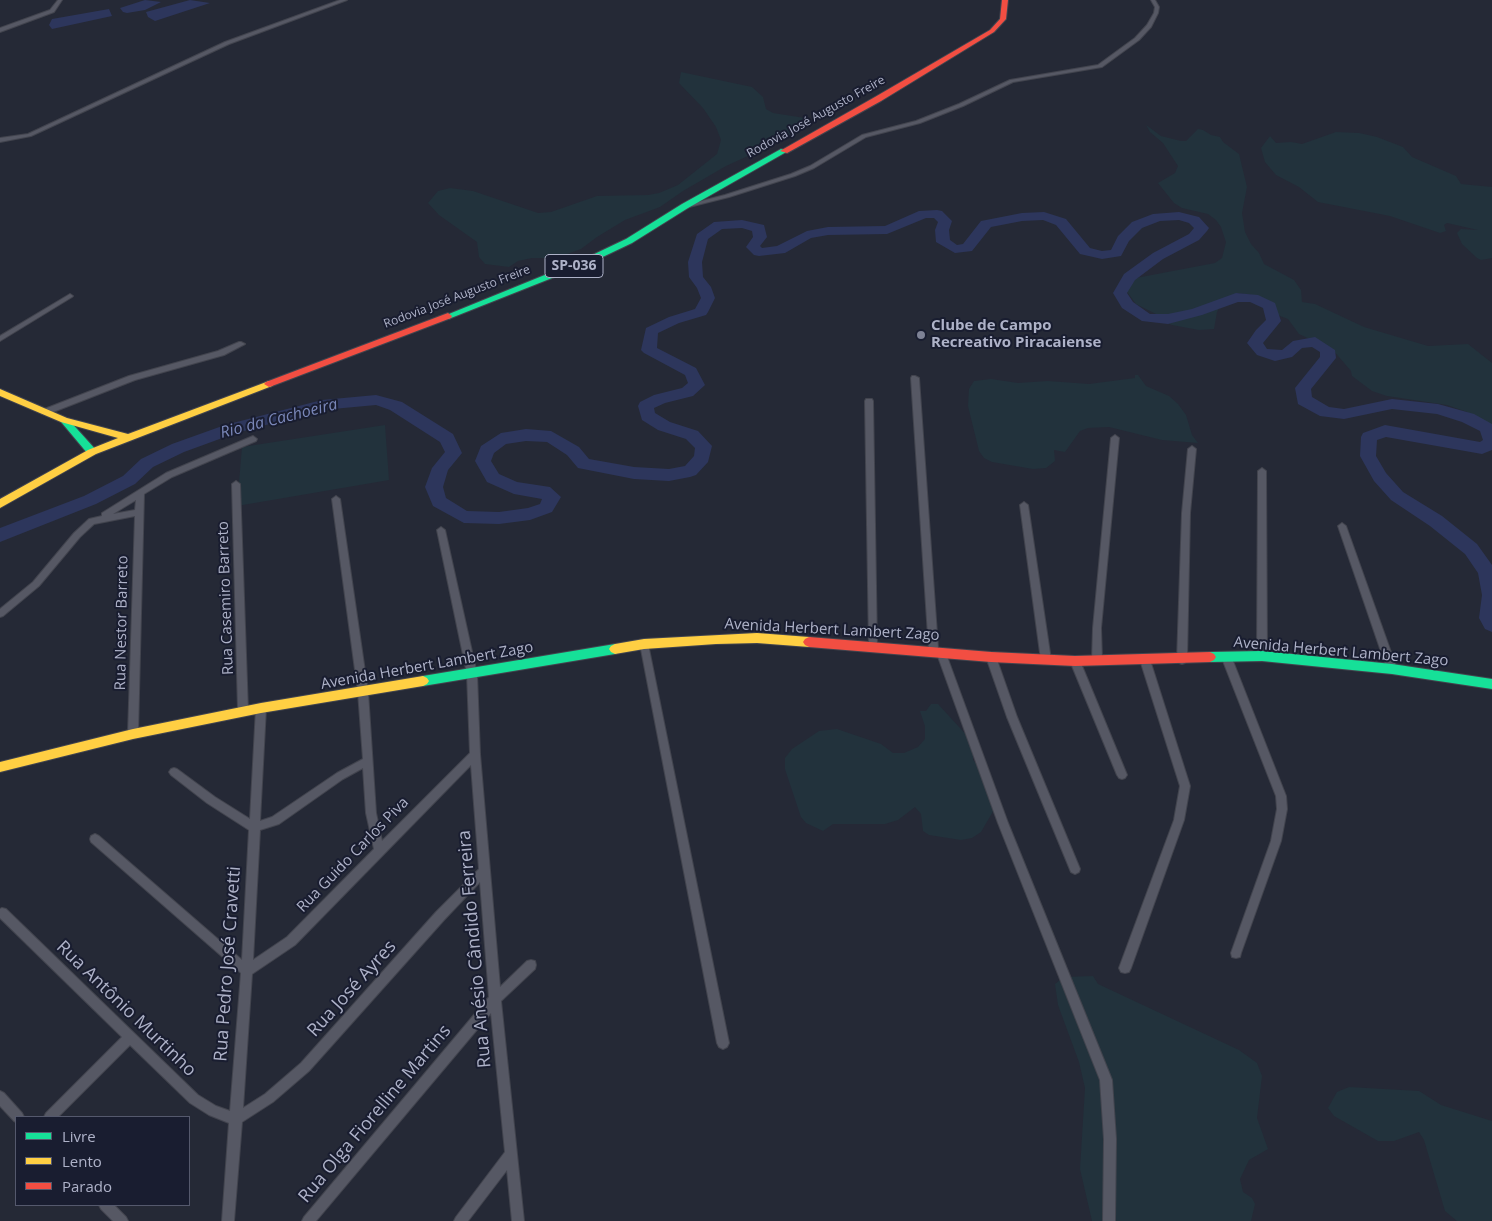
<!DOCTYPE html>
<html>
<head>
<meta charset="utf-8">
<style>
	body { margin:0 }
	#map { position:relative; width:1492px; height:1221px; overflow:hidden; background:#252936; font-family:"Open Sans",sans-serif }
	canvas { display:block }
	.legend { position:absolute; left:15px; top:1116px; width:175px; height:90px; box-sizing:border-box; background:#191d30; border:1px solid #55596d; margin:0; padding:6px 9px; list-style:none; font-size:15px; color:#aeb2c8 }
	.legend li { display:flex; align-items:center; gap:10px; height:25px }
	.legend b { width:25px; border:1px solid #55596d }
</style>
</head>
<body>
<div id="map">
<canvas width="1492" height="1221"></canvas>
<ul class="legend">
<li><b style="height:6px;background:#16e098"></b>Livre</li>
<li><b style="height:6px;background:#ffcf43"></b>Lento</li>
<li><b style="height:6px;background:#f24e42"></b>Parado</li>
</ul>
</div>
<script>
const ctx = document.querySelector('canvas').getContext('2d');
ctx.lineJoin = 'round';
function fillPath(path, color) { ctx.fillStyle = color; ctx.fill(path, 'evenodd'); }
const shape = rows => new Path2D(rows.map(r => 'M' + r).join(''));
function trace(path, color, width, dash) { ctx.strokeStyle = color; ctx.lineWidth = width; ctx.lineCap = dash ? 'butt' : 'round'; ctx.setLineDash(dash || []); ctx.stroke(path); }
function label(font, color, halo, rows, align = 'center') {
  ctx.font = font + ' "Open Sans",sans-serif'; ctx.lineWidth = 4; ctx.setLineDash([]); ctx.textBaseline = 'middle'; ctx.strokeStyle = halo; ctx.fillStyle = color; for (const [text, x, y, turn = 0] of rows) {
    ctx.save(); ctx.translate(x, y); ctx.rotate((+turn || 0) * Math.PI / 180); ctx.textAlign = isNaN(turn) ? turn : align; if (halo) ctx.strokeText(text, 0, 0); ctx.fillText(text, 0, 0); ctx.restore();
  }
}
fillPath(shape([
	[681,72,752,87,763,97,766,109,773,113,805,118,806,124,796,134,726,166,683,191,660,207,625,220,597,237,581,249,557,258,532,258,518,261,509,267,485,264,479,257,477,242,439,215,428,203,438,191,450,188,473,191,538,213,551,212,597,196,648,195,659,193,678,185,717,154,721,140,716,127,703,108,679,83],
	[1146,125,1161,136,1181,141,1186,141,1198,129,1203,130,1211,135,1220,137,1223,142,1239,154,1247,187,1242,213,1245,232,1251,244,1259,253,1264,264,1294,280,1301,290,1302,302,1315,304,1364,327,1428,346,1468,344,1492,363,1492,439,1467,412,1447,405,1387,396,1372,391,1352,376,1351,371,1333,350,1299,334,1288,319,1275,314,1270,306,1253,295,1238,293,1225,298,1217,312,1214,329,1199,330,1172,325,1163,321,1158,315,1136,304,1122,285,1136,278,1215,263,1222,258,1226,242,1221,227,1216,220,1208,214,1182,208,1174,203,1158,183,1175,173,1178,166,1163,143,1150,132],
	[1336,132,1359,133,1377,137,1403,147,1412,157,1456,176,1461,184,1492,187,1492,258,1481,260,1477,258,1462,244,1457,233,1461,229,1478,230,1447,223,1444,225,1446,231,1440,233,1390,216,1318,202,1299,187,1276,175,1265,162,1261,148,1270,136,1276,143,1291,142,1302,144],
	[1135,375,1138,375,1146,386,1169,396,1178,404,1186,415,1192,435,1198,443,1162,440,1109,427,1088,428,1080,431,1065,452,1054,450,1055,461,1046,468,1033,469,992,462,984,458,979,451,968,406,969,389,974,381,991,379,1018,383,1048,381,1089,384,1135,378],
	[385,425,389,480,237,506,242,447],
	[931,704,938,704,970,739,973,747,973,760,984,771,995,808,981,832,972,838,961,840,929,835,923,831,921,814,915,807,898,820,885,824,833,824,823,831,806,823,801,817,785,769,785,758,792,749,819,731,837,729,881,744,893,753,904,753,918,747,925,739,925,726,920,711,926,711],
	[1093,976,1098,984,1239,1050,1257,1063,1262,1076,1257,1118,1268,1149,1249,1160,1240,1179,1243,1192,1252,1198,1255,1204,1251,1221,1092,1221,1080,1169,1085,1088,1079,1062,1058,1005,1055,984,1064,977],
	[1349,1087,1419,1091,1441,1105,1492,1121,1492,1221,1457,1221,1445,1211,1424,1140,1419,1132,1394,1141,1378,1141,1334,1116,1328,1108,1337,1092]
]), '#22323c');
fillPath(shape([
	[145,0,161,2,145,10,127,13,123,12,120,8],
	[190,0,210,3,155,21,148,17,146,12],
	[109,9,112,16,52,29,49,25,52,19]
]), '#2d365c');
fillPath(shape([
	[937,210,942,211,952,221,949,230,950,240,957,245,963,244,981,221,1022,213,1044,212,1066,219,1090,248,1102,251,1111,250,1118,236,1132,222,1153,214,1179,212,1199,217,1209,228,1207,231,1199,240,1163,259,1135,280,1127,293,1133,302,1150,314,1168,314,1192,309,1236,293,1258,295,1275,303,1281,321,1263,343,1267,349,1282,350,1293,341,1315,337,1335,350,1336,358,1311,389,1312,397,1329,407,1344,409,1392,399,1438,404,1474,414,1492,424,1492,450,1482,454,1386,437,1377,440,1376,456,1386,473,1403,492,1442,516,1477,544,1492,565,1492,632,1485,629,1479,618,1482,595,1478,573,1465,554,1430,526,1391,500,1374,481,1360,456,1361,437,1363,433,1385,425,1480,442,1483,440,1480,431,1462,422,1437,414,1392,409,1344,419,1320,416,1298,404,1295,388,1320,357,1320,352,1312,347,1302,348,1292,357,1275,361,1257,355,1247,343,1256,330,1266,320,1263,308,1250,302,1238,302,1202,315,1168,324,1142,321,1122,308,1113,293,1124,274,1153,253,1189,234,1194,228,1189,223,1179,220,1160,221,1142,228,1129,241,1121,256,1102,259,1080,254,1056,225,1043,220,1022,221,991,227,972,251,955,253,936,242,935,230,938,222,934,218,926,218,887,234,828,235,811,238,785,253,759,256,754,255,746,247,753,237,752,231,742,228,722,229,708,239,702,262,703,277,711,287,715,298,708,312,706,315,679,323,658,333,657,348,696,368,705,385,693,396,665,403,654,408,655,413,670,422,698,431,712,446,708,462,696,475,690,477,669,481,634,479,578,468,567,455,547,442,526,441,506,444,494,453,491,461,499,474,517,482,550,487,561,497,552,512,530,520,499,524,464,523,433,506,425,487,432,468,445,452,440,442,390,410,376,405,322,410,236,433,184,452,153,467,135,484,96,504,0,542,0,528,84,496,123,476,141,459,172,444,225,425,322,400,376,395,402,402,453,434,462,453,448,470,443,487,446,498,467,511,499,512,528,508,540,504,542,499,514,494,487,482,475,461,481,446,501,433,526,429,551,431,579,447,589,459,634,467,669,469,685,466,694,456,695,448,686,439,658,430,642,420,638,406,640,402,654,395,682,388,688,383,685,375,644,353,641,350,646,328,669,317,695,309,701,298,697,288,689,277,688,262,697,234,714,222,742,220,764,225,767,237,760,246,762,248,777,246,807,231,828,227,885,226,919,211,937,210]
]), '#2d365c');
const street = shape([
	[58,0,62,0,54,12,0,32,0,28,50,10,58,0],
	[340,0,347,0,229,44,31,136,0,142,0,138,28,134,225,42,340,0],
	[1151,0,1155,0,1159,7,1158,13,1151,27,1139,40,1102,67,1013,82,963,106,920,123,866,137,814,168,795,176,729,197,685,208,682,206,725,195,791,174,810,166,862,135,916,121,959,104,1010,80,1098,65,1135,38,1147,25,1154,13,1155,7,1151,0],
	[70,294,73,296,72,297,0,341,0,336,70,294],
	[239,342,241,342,245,344,224,355,135,380,48,414,42,414,41,412,42,410,129,376,218,351,239,342],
	[912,376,915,376,919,378,938,648,943,648,945,651,1008,823,1112,1080,1116,1139,1115,1221,1103,1221,1104,1139,1100,1080,998,823,937,654,931,654,929,651,911,378,912,376],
	[866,399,872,399,873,401,877,647,876,650,873,651,870,650,869,647,865,401,866,399],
	[1115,435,1119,438,1101,628,1102,660,1100,663,1097,664,1094,663,1092,660,1093,628,1111,438,1115,435],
	[253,436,257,439,256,441,172,477,144,494,138,734,136,737,133,738,130,737,128,734,135,516,94,524,80,537,39,586,3,616,0,617,0,609,33,582,74,533,89,519,102,516,102,513,166,473,253,436],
	[136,500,135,510,113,514,136,500],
	[1192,446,1196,449,1190,513,1187,660,1185,663,1182,664,1179,663,1177,660,1182,513,1188,449,1192,446],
	[1262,468,1266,471,1267,656,1265,659,1262,660,1259,659,1257,656,1258,471,1262,468],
	[236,481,240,484,248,711,246,714,243,715,240,714,238,711,232,484,236,481],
	[336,496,340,499,368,692,376,813,382,841,470,753,467,674,437,530,441,527,445,530,477,674,480,754,500,987,527,961,531,960,535,961,536,965,535,969,501,1001,524,1221,512,1221,507,1170,468,1221,454,1221,456,1217,505,1152,491,1013,316,1221,302,1221,304,1217,489,997,480,882,444,920,309,1071,273,1102,242,1122,234,1221,222,1221,229,1123,209,1115,190,1103,130,1045,58,1117,44,1117,46,1113,122,1037,0,918,0,909,2,908,6,909,198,1095,216,1106,230,1111,241,973,91,842,90,839,91,836,95,834,99,836,242,960,249,830,207,803,171,775,169,772,171,769,174,768,177,769,215,797,250,819,256,708,258,705,261,704,264,705,266,708,260,821,272,817,337,773,363,759,358,692,332,499,336,496],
	[471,765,479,869,436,912,301,1063,265,1094,243,1108,252,974,295,945,471,765],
	[363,768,366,813,374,849,287,937,253,960,260,830,279,824,343,779,363,768],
	[1024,502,1028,505,1051,660,1049,663,1046,664,1043,663,1041,660,1020,505,1024,502],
	[1342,523,1346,526,1397,669,1395,672,1392,673,1389,672,1387,669,1338,526,1342,523],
	[644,640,647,641,648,644,729,1043,727,1047,723,1049,719,1047,717,1043,640,644,641,641,644,640],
	[1226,652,1229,653,1231,656,1286,796,1287,809,1281,841,1241,953,1240,957,1236,958,1232,957,1231,953,1271,841,1277,809,1276,796,1221,656,1223,653,1226,652],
	[991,653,994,654,996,657,1017,717,1080,869,1079,872,1075,874,1071,872,1007,717,986,657,988,654,991,653],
	[1145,656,1148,657,1150,660,1190,786,1184,820,1131,968,1129,972,1125,973,1121,972,1119,968,1174,820,1180,786,1140,660,1142,657,1145,656],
	[1075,657,1078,658,1080,661,1127,775,1125,778,1122,779,1119,778,1117,775,1070,661,1072,658,1075,657],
	[0,1091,4,1093,22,1113,24,1117,16,1117,16,1122,14,1121,0,1106,0,1091],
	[99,1205,114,1205,126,1217,128,1221,113,1221,101,1209,99,1205]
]);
const fast = shape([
	[781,149,788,151,688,208,632,243,590,263,451,318,448,319,444,316,584,259,626,239,682,204,781,149],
	[65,418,68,419,96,450,97,452,96,454,88,454,62,423,60,421,62,419,65,418],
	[615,644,619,646,621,649,619,652,615,654,423,686,419,684,417,681,419,678,423,676,615,644],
	[1262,651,1392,664,1492,679,1492,689,1392,674,1262,661,1210,662,1206,660,1204,657,1206,654,1210,652,1262,651]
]);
const slow = shape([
	[269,381,274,384,272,386,96,454,0,508,0,499,88,450,118,438,61,422,0,396,0,389,67,418,128,434,269,381],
	[757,633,809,637,813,639,815,642,813,645,809,647,757,643,716,644,644,649,615,654,611,652,609,649,611,646,615,644,644,639,757,633],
	[423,676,427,678,429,681,427,684,423,686,261,713,133,739,0,772,0,762,133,729,261,703,423,676]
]);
const jam = shape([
	[1002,0,1008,0,1006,19,994,32,881,101,787,153,780,151,875,97,990,30,1000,19,1002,0],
	[448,313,452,316,451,318,272,386,269,387,264,384,266,382,448,313],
	[809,637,991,652,1075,656,1210,652,1214,654,1216,657,1214,660,1210,662,1075,666,991,662,809,647,805,645,803,642,805,639,809,637]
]);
trace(street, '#42444e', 2);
trace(fast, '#42444e', 2);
trace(slow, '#42444e', 2);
trace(jam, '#42444e', 2);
fillPath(street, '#565864');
fillPath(fast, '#16e098');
fillPath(slow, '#ffcf43');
fillPath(jam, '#f24e42');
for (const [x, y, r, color] of [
	[921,335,5,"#7e8295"]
]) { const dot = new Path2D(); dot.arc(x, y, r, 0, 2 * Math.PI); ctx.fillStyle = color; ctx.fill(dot); trace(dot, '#191d30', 2); }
label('12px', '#aeb2c8', '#191d30', [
	["Rodovia José Augusto Freire",816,117,-29],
	["Rodovia José Augusto Freire",457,297,-21]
]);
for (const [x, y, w] of [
	[574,266,58]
]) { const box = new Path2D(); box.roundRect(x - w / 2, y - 11.5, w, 23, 4); ctx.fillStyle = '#191d30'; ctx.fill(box); trace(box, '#aeb2c8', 1); }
label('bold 14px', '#aeb2c8', null, [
	["SP-036",574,266]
]);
label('bold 15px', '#aeb2c8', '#191d30', [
	["Clube de Campo",931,326],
	["Recreativo Piracaiense",931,343]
], 'left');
label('15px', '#aeb2c8', '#191d30', [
	["Rua Casemiro Barreto",226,598,-92],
	["Rua Nestor Barreto",122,623,-89],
	["Avenida Herbert Lambert Zago",832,630,3],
	["Avenida Herbert Lambert Zago",1341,652,5],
	["Avenida Herbert Lambert Zago",427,666,-10],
	["Rua Guido Carlos Piva",353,855,-46]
]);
label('italic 16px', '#7a87b8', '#191d30', [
	["Rio da Cachoeira",279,419,-14]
]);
label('18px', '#aeb2c8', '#191d30', [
	["Rua Anésio Cândido Ferreira",475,949,-95],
	["Rua Pedro José Cravetti",228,964,-86],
	["Rua José Ayres",352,989,-48],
	["Rua Antônio Murtinho",126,1009,44],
	["Rua Olga Fiorelline Martins",375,1114,-50]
]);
</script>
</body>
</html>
